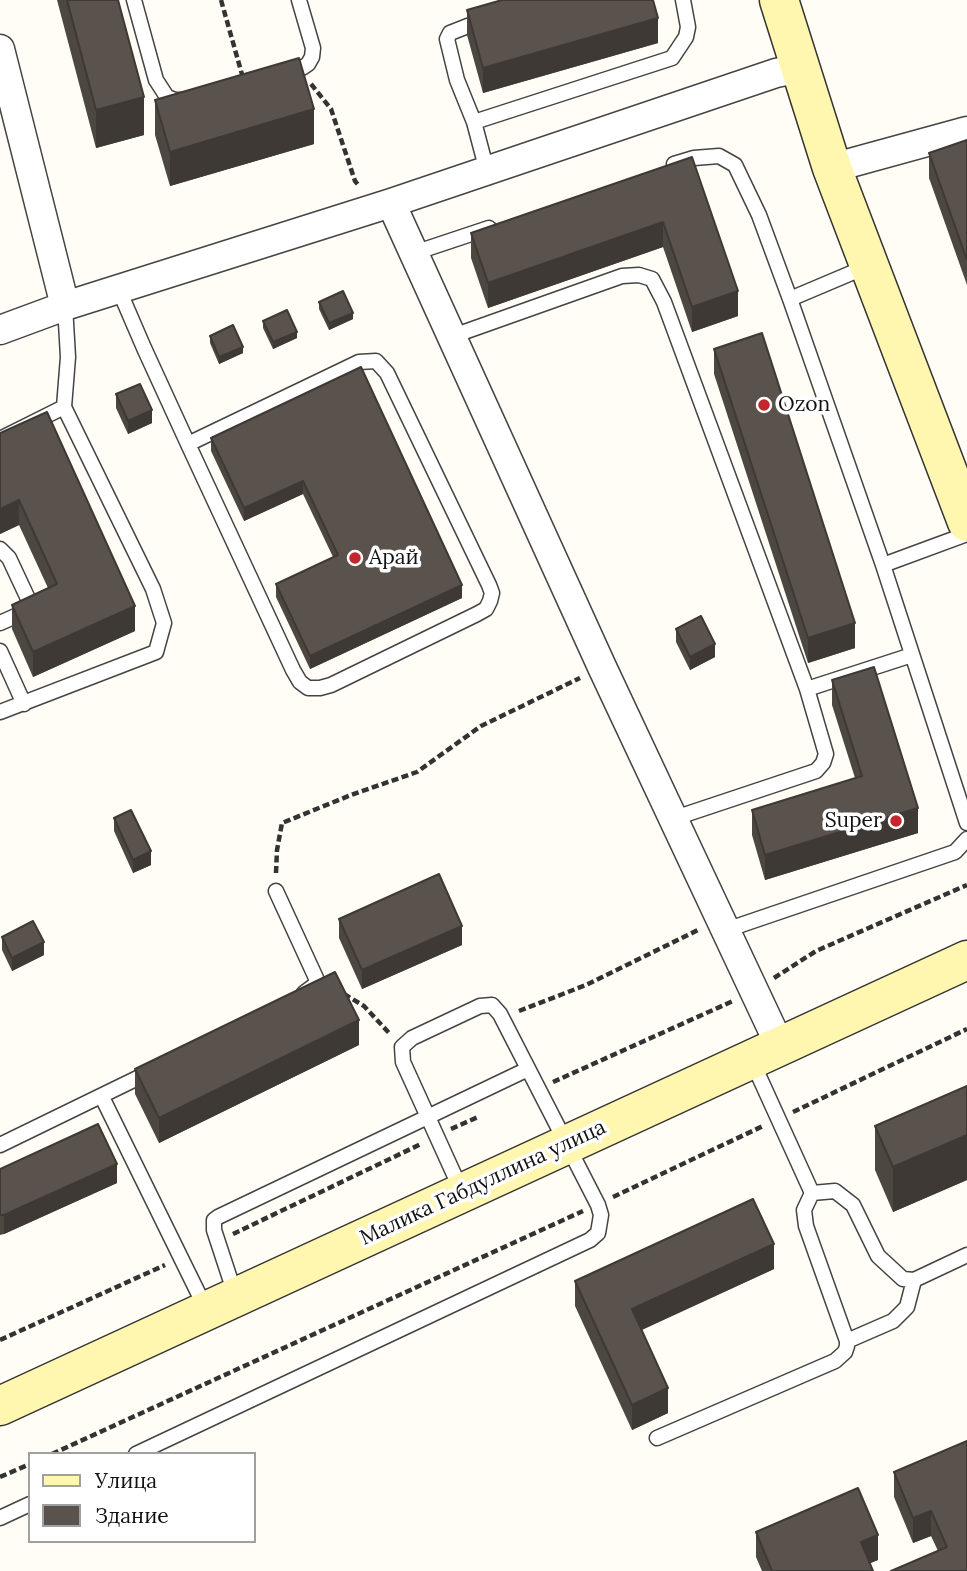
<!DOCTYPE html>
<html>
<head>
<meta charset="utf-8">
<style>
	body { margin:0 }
	#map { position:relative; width:967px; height:1571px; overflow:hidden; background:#fffdf5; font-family:Lora,serif }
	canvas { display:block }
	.legend { position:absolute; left:28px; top:1452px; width:228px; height:91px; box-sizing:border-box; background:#fff; border:2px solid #a0a0a0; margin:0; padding:9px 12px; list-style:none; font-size:21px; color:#111 }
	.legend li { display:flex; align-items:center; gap:14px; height:35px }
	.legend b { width:35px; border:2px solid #a0a0a0 }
</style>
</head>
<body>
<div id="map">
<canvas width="967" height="1571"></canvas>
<ul class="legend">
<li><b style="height:9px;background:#fff6b0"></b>Улица</li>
<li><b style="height:19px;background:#5a524d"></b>Здание</li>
</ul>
</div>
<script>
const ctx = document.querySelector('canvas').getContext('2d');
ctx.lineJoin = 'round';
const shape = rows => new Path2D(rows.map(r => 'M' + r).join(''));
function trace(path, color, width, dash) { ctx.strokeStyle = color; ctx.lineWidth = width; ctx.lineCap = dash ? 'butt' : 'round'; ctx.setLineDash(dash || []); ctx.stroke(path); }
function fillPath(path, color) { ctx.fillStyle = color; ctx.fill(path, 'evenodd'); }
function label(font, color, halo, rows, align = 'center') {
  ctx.font = font + ' Lora,serif'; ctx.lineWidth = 7; ctx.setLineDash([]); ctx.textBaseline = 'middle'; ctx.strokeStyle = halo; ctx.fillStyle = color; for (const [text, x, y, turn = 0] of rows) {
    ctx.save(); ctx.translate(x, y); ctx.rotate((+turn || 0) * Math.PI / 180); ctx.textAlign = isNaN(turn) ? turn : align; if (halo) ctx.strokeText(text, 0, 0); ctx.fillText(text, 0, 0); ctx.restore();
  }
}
const lane = shape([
	[134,0,156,80,167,97,175,100,184,100],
	[483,20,450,33,447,39,457,80,474,122,487,171],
	[285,75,302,68,308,64,312,57,313,48,299,0],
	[474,122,672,58,686,37,688,27,683,0],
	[674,164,694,158,719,156,735,165,759,215,790,299],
	[414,253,489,228],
	[868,266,790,299,883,565,967,823],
	[119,290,144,348,188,444,293,670,300,682,308,688,320,688,331,685,477,614,486,609,490,601,492,593,489,585,387,373,376,361,359,362,188,444],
	[453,336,622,276,639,275,652,279,664,302,807,689],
	[0,439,64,407],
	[0,549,9,558,30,603,27,611,0,623],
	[883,565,967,534],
	[0,651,24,704],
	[0,712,156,652,164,623,153,589,64,407,68,357,65,306],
	[675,818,816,771,823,763,826,754,807,689,912,655],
	[276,891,316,978,316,984,304,993],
	[726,930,955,852,967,839],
	[102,1097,206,1309],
	[0,1145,152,1071],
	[812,1193,835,1191,853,1205,878,1256,903,1279,914,1280,967,1255],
	[236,1297,214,1230,214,1220,218,1217,528,1069],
	[847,1341,893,1321,907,1307,914,1280],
	[657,1438,835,1361,845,1352,847,1346,847,1341,806,1226,804,1210,812,1193,752,1061],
	[136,1454,590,1240,598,1233,601,1215,598,1205,500,1014,492,1005,480,1006,412,1038,402,1047,403,1062,462,1192],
	[0,1518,30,1504]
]);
const street = shape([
	[0,49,65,306],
	[832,168,967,131],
	[391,203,602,667,780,1046],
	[0,330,65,306,391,203,776,73,801,68]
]);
const secondary = shape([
	[779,0,832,168,967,522],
	[0,1406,967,960]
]);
trace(lane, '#444', 17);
trace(street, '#444', 31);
trace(secondary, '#333', 41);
trace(shape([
	[221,0,243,78],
	[311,84,331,109,355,181,359,186],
	[276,873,277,850,282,823,351,795,417,772,481,726,580,678],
	[774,978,816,951,967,885],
	[344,994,364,1006,390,1034],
	[519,1011,586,985,698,930],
	[553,1082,733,1001],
	[793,1112,967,1029],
	[451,1129,478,1117],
	[613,1197,763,1126],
	[233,1234,421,1144],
	[0,1340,165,1265],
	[52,1454,583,1211],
	[0,1477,30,1464]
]), '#333', 4.5, [7, 3.5]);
trace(lane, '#fff', 14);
trace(street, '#fff', 28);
trace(secondary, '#fff6b0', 38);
fillPath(shape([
	[57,0,118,0,144,135,96,148],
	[467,10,658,43,483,93,467,35],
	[155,100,314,144,170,186,155,135],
	[967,140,967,285,929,178,929,153],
	[692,157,738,316,692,332,663,247,488,308,471,258,471,233],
	[319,302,353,319,329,330,319,309],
	[263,321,297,338,273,349,263,328],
	[210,336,243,353,219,364,210,343],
	[714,349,855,648,808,663,714,374],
	[361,367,462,598,310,669,276,597,276,584,333,557,303,494,244,521,211,451,211,438],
	[116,394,152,423,128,434,116,408],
	[0,433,135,631,33,677,12,629,12,605,48,588,19,525,0,534],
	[676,629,715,657,690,670,676,642],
	[832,680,918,833,765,880,752,835,752,810,855,778,832,705],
	[114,818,151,865,133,873,114,831],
	[339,919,462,945,362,989,339,938],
	[2,937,44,955,12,971,2,950],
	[359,1045,159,1143,135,1094,135,1069],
	[967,1086,967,1180,893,1212,875,1170,875,1126],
	[0,1169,117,1183,4,1234,0,1235],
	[774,1269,642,1330,668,1413,632,1430,575,1306,575,1281],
	[967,1441,967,1571,938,1551,931,1536,913,1543,894,1497,894,1472],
	[756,1532,878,1560,870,1563,873,1571,762,1571,756,1557]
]), '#4d4742');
fillPath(shape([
	[658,18,658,43,483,93,483,68],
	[144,97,144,135,96,148,96,110],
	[314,109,314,144,170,186,170,152],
	[663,222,663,247,488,308,488,283],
	[738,291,738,316,692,332,692,307],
	[353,313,353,319,329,330,329,323],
	[297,332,297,338,273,349,273,342],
	[243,347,243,353,219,364,219,357],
	[152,410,152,423,128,434,128,421],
	[303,481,303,494,244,521,244,508],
	[19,500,19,525,0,534,0,509],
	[462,585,462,598,310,669,310,656],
	[135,606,135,631,33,677,33,652],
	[855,623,855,648,808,663,808,638],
	[715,644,715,657,690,670,690,657],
	[918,808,918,833,765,880,765,855],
	[151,851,151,865,133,873,133,860],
	[462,926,462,945,362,989,362,970],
	[44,942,44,955,12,971,12,958],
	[359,1020,359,1045,159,1143,159,1118],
	[967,1135,967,1180,893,1212,893,1167],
	[117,1164,117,1183,4,1234,4,1215],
	[774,1244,774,1269,632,1334,632,1309],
	[668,1388,668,1413,632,1430,632,1405],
	[931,1511,931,1536,913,1543,913,1518],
	[878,1535,878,1560,861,1567,861,1542]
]), '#3f3936');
const building = shape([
	[67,0,118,0,144,97,96,110,67,0],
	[502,0,653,0,658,18,483,68,467,10,502,0],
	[299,58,314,109,170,152,155,100,299,58],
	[967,140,967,260,929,153,967,140],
	[692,157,738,291,692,307,663,222,488,283,471,233,692,157],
	[343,291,353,313,329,323,319,302,343,291],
	[287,310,297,332,273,342,263,321,287,310],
	[233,325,243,347,219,357,210,336,233,325],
	[762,333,855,623,808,638,714,349,762,333],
	[361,367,462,585,310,656,276,584,338,555,303,481,244,508,211,438,361,367],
	[140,384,152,410,128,421,116,394,140,384],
	[47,412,135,606,33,652,12,605,57,584,19,500,0,509,0,433,47,412],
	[701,616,715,644,690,657,676,629,701,616],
	[874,667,918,808,765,855,752,810,862,776,832,680,874,667],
	[131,810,151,851,133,860,114,818,131,810],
	[439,874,462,926,362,970,339,919,439,874],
	[33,921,44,942,12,958,2,937,33,921],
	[335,972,359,1020,159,1118,135,1069,335,972],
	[967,1086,967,1135,893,1167,875,1126,967,1086],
	[98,1124,117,1164,4,1215,0,1215,0,1169,98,1124],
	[753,1199,774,1244,632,1309,668,1388,632,1405,575,1281,753,1199],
	[967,1441,967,1571,891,1571,947,1547,931,1511,913,1518,894,1472,967,1441],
	[858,1488,878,1535,861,1542,873,1571,772,1571,756,1532,858,1488]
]);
fillPath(building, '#5a524d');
trace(building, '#3f3936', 2);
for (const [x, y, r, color] of [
	[764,405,7,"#c4262e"],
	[355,558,7,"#c4262e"],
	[896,821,7,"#c4262e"]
]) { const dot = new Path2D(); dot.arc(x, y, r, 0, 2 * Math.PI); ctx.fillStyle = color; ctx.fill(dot); trace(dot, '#fff', 2.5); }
label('21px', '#111', '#fff', [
	["Ozon",778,405],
	["Арай",369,558],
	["Super",882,821,"right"]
], 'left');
label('21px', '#111', '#fff', [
	["Малика Габдуллина улица",483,1183,-25]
]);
</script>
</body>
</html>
